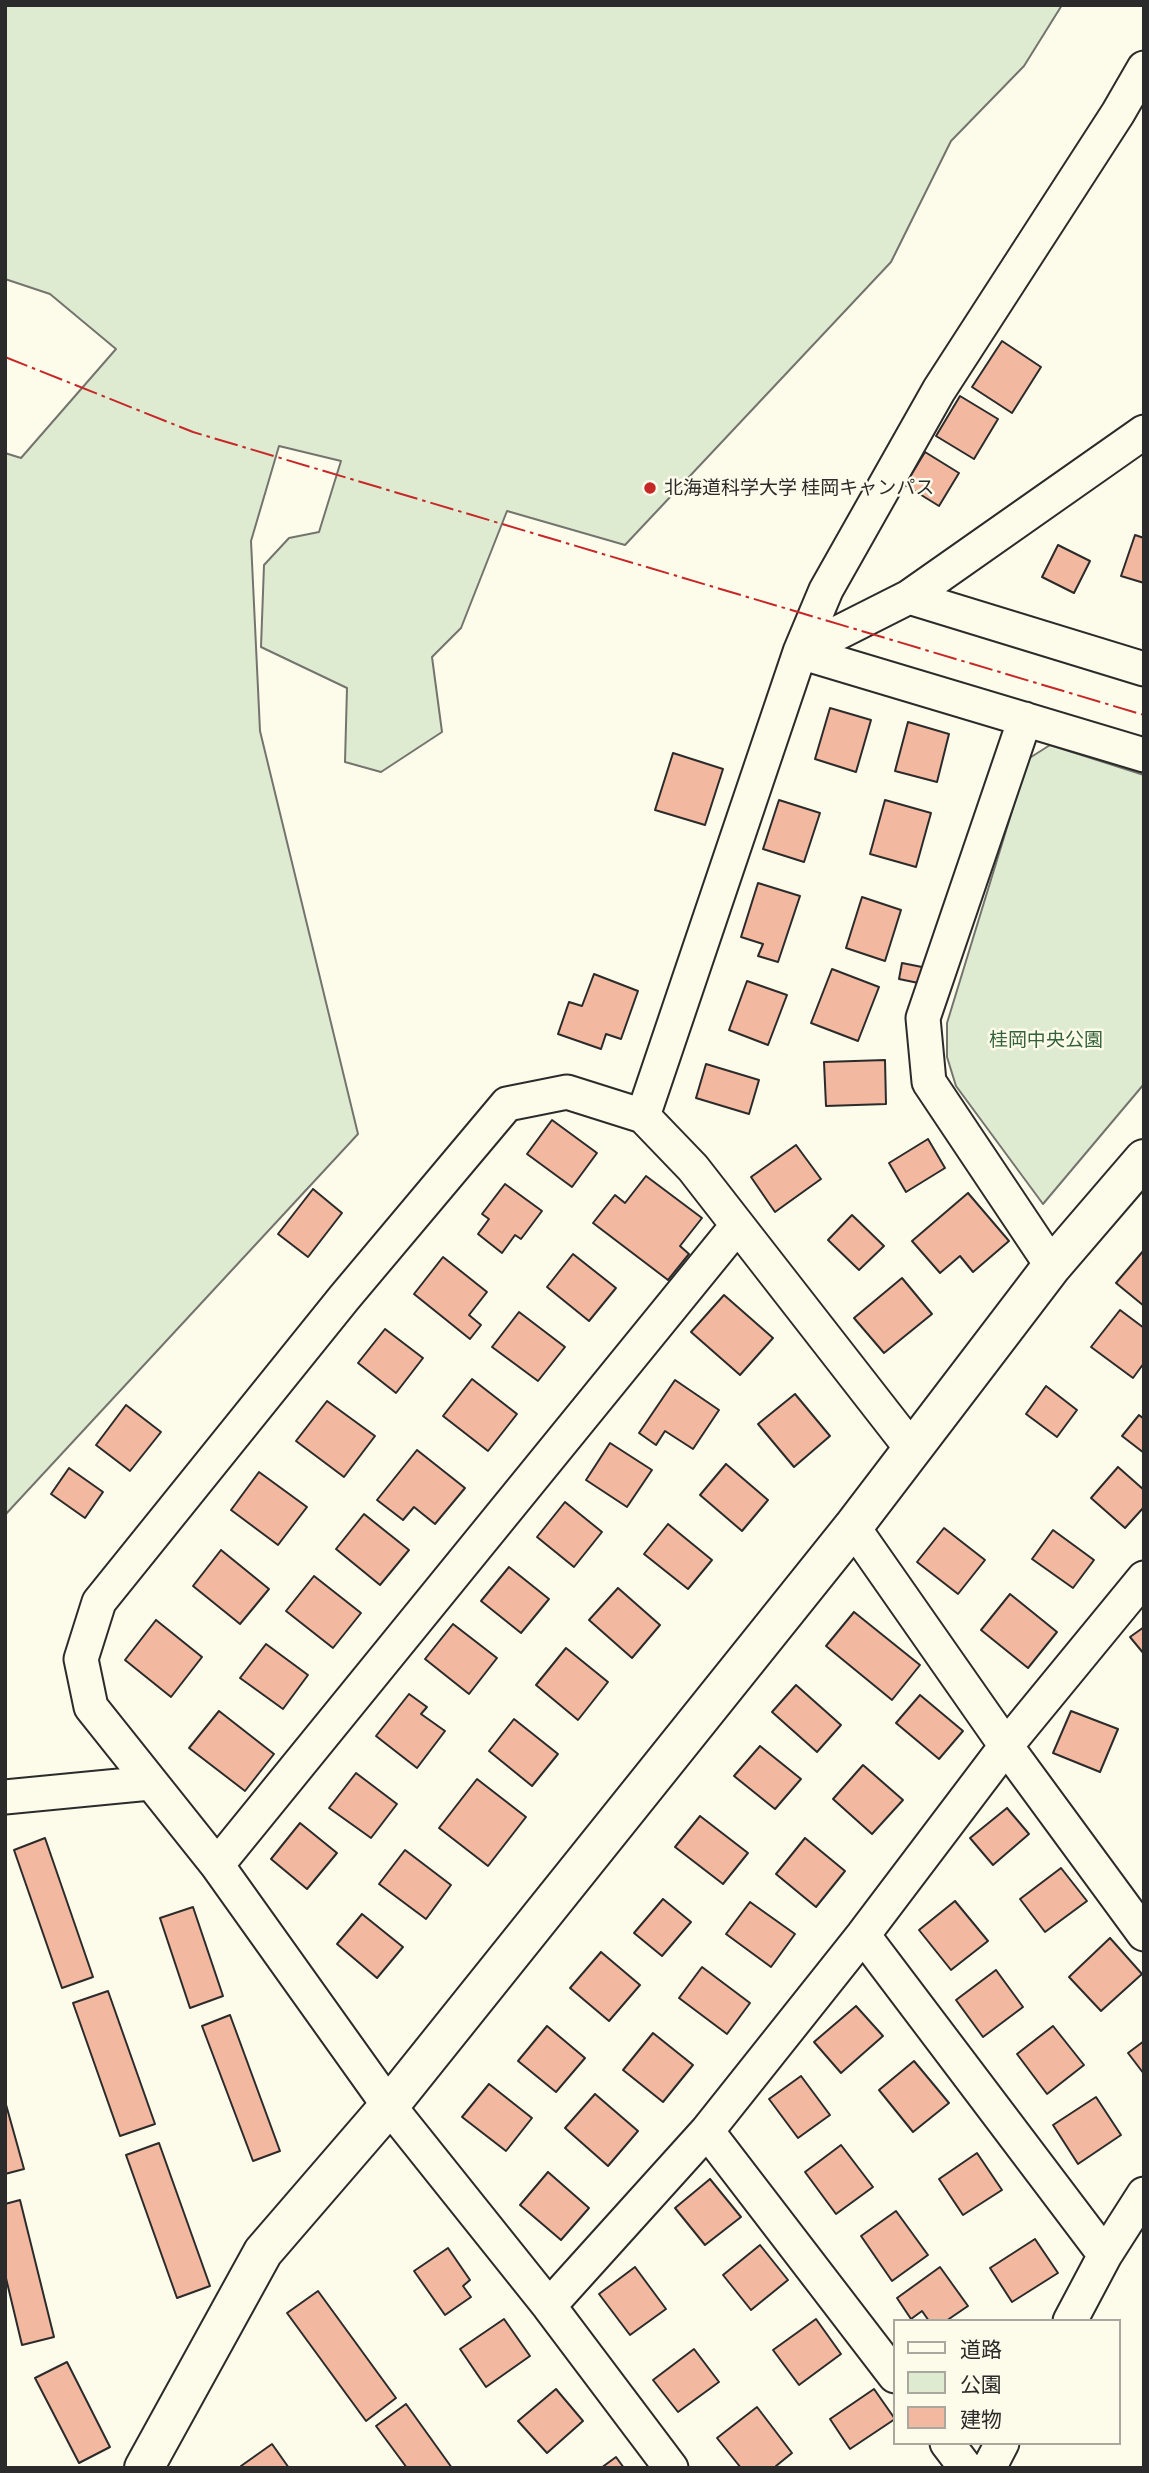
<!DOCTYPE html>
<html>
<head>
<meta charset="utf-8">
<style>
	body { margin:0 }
	#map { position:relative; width:1149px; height:2473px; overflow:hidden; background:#fdfbea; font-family:Cabin,"Noto Sans JP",sans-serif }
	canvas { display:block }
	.frame { position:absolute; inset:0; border:7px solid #2b2b2b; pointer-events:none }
	.legend { position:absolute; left:893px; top:2319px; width:228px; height:126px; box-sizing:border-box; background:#fdfbea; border:2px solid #a9a89e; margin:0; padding:9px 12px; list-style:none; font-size:21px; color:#2b2b2b }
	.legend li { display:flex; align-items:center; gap:14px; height:35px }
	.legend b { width:35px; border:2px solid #a9a89e }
</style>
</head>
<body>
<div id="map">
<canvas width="1149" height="2473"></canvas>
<div class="frame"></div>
<ul class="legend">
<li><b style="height:9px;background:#fdfbea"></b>道路</li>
<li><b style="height:19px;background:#deebd1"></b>公園</li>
<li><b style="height:19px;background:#f2b8a0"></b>建物</li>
</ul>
</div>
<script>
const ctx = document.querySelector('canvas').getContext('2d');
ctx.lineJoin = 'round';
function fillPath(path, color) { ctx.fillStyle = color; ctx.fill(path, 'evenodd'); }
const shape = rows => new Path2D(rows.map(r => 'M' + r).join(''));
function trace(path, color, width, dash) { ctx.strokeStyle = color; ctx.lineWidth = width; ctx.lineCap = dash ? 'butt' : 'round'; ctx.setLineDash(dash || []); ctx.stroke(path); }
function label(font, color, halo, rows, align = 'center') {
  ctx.font = font + ' Cabin,"Noto Sans JP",sans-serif'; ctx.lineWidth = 5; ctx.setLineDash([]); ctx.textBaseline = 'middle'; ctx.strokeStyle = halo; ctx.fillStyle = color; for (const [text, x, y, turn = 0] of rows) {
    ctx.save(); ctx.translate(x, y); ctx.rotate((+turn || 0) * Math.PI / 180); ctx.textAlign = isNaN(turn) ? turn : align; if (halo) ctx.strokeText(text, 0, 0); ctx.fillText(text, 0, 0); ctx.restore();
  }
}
const green = shape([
	[5,5,1062,5,1024,66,951,141,891,262,625,545,507,511,461,628,432,657,442,732,381,772,345,762,347,688,261,647,264,565,289,538,319,532,341,461,279,446,251,541,260,731,358,1134,5,1515,5,453,21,458,116,349,50,294,5,279,5,5],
	[1050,745,1144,775,1144,1084,1043,1204,956,1086,947,1057,947,1023,1028,759,1050,745]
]);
fillPath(green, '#deebd1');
trace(green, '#74746e', 2);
const building = shape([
	[1002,341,1041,367,1012,413,972,387,1002,341],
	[960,396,998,419,974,459,936,436,960,396],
	[925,452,959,473,939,506,905,485,925,452],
	[1135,535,1144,538,1144,583,1121,576,1135,535],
	[1058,545,1090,561,1074,593,1042,577,1058,545],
	[830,708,871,720,856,772,815,759,830,708],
	[908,722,949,734,937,782,895,771,908,722],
	[673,753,723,769,705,825,655,810,673,753],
	[779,800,820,813,804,862,763,849,779,800],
	[885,800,931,813,916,867,870,854,885,800],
	[758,883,800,896,778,962,758,956,763,944,741,937,758,883],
	[862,897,901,910,885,961,846,948,862,897],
	[902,963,932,969,928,985,899,979,902,963],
	[832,969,879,987,858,1041,811,1023,832,969],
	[594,974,638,991,621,1039,606,1034,601,1049,558,1034,569,1002,582,1006,594,974],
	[747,981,787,995,768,1045,729,1030,747,981],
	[885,1060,886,1104,826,1106,824,1062,885,1060],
	[706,1064,759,1080,749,1114,696,1098,706,1064],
	[552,1120,597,1153,572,1187,527,1154,552,1120],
	[928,1139,945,1168,906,1192,889,1163,928,1139],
	[796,1145,821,1179,775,1212,751,1177,796,1145],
	[646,1176,702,1218,680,1246,689,1254,668,1280,593,1223,615,1195,625,1203,646,1176],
	[505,1184,542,1211,521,1239,515,1235,502,1253,478,1234,489,1219,482,1214,505,1184],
	[313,1189,342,1213,308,1257,278,1234,313,1189],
	[968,1193,1009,1241,973,1272,960,1256,940,1273,912,1241,968,1193],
	[852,1215,884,1246,859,1270,828,1240,852,1215],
	[1144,1250,1144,1306,1116,1283,1144,1250],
	[573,1254,616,1288,589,1321,547,1287,573,1254],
	[443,1257,487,1292,469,1315,481,1325,470,1339,414,1294,443,1257],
	[902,1278,932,1314,884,1353,854,1318,902,1278],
	[724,1295,773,1338,740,1375,691,1332,724,1295],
	[1120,1310,1144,1328,1144,1363,1133,1378,1091,1347,1120,1310],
	[519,1312,565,1347,538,1381,492,1347,519,1312],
	[385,1329,423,1358,396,1393,358,1363,385,1329],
	[472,1379,517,1414,488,1451,443,1416,472,1379],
	[675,1380,719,1410,693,1449,665,1431,656,1445,639,1433,675,1380],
	[1046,1386,1077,1410,1057,1437,1026,1414,1046,1386],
	[795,1394,830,1436,794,1467,758,1424,795,1394],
	[327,1401,375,1436,344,1477,296,1441,327,1401],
	[126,1405,161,1432,130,1471,96,1445,126,1405],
	[1139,1415,1144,1419,1144,1453,1122,1436,1139,1415],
	[610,1443,652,1470,627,1507,586,1480,610,1443],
	[417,1450,465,1488,435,1524,414,1507,403,1520,377,1500,417,1450],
	[726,1464,768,1500,742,1531,700,1495,726,1464],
	[1118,1467,1144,1490,1144,1507,1125,1528,1091,1498,1118,1467],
	[69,1468,103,1492,85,1518,51,1494,69,1468],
	[259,1472,307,1507,278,1545,231,1510,259,1472],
	[565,1502,602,1532,574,1567,537,1537,565,1502],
	[364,1514,409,1550,380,1585,336,1549,364,1514],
	[668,1524,712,1560,688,1589,644,1554,668,1524],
	[944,1528,985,1560,958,1594,917,1562,944,1528],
	[1053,1530,1094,1560,1073,1588,1032,1559,1053,1530],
	[221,1550,269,1589,240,1624,193,1586,221,1550],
	[509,1567,549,1599,521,1633,481,1601,509,1567],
	[314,1576,361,1613,333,1648,286,1611,314,1576],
	[618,1588,660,1625,632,1658,589,1620,618,1588],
	[1010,1594,1057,1632,1028,1668,981,1630,1010,1594],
	[854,1612,920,1665,892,1700,826,1646,854,1612],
	[156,1620,202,1657,171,1697,125,1660,156,1620],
	[453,1624,497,1658,469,1694,425,1659,453,1624],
	[1144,1627,1144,1654,1130,1637,1144,1627],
	[266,1644,308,1675,283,1709,240,1678,266,1644],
	[566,1648,608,1682,578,1720,536,1685,566,1648],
	[796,1685,841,1725,817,1752,772,1712,796,1685],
	[409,1694,427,1707,421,1714,445,1731,417,1768,376,1736,409,1694],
	[920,1695,963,1731,939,1759,896,1723,920,1695],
	[219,1711,274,1754,245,1791,189,1748,219,1711],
	[1071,1711,1118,1729,1100,1772,1053,1753,1071,1711],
	[514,1719,558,1754,532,1786,489,1751,514,1719],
	[760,1746,801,1779,775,1809,734,1776,760,1746],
	[863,1765,903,1800,872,1834,833,1799,863,1765],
	[356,1773,397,1804,371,1838,329,1808,356,1773],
	[477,1779,526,1817,488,1866,439,1828,477,1779],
	[1007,1808,1029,1834,993,1865,970,1838,1007,1808],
	[700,1816,748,1853,723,1884,675,1847,700,1816],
	[300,1823,337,1853,307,1889,271,1859,300,1823],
	[45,1838,93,1977,62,1988,14,1850,45,1838],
	[805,1838,845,1871,816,1907,776,1874,805,1838],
	[405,1850,451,1885,426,1919,379,1884,405,1850],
	[1061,1868,1087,1901,1045,1932,1020,1899,1061,1868],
	[663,1899,691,1922,662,1956,634,1933,663,1899],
	[955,1901,988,1941,951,1970,919,1930,955,1901],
	[750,1902,795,1934,771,1967,726,1934,750,1902],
	[193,1907,223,1996,190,2008,160,1918,193,1907],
	[362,1914,403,1947,377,1978,337,1944,362,1914],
	[1110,1938,1142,1974,1101,2011,1069,1977,1110,1938],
	[601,1952,640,1985,609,2021,570,1988,601,1952],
	[702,1967,750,2003,727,2034,679,1998,702,1967],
	[996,1970,1023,2007,983,2037,956,2000,996,1970],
	[108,1991,155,2124,120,2136,73,2003,108,1991],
	[856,2006,883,2036,841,2073,814,2042,856,2006],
	[230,2015,280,2151,253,2161,202,2026,230,2015],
	[547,2026,585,2058,556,2092,518,2061,547,2026],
	[1053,2026,1084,2065,1047,2094,1017,2054,1053,2026],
	[653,2033,693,2065,663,2102,623,2070,653,2033],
	[1144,2041,1144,2074,1128,2053,1144,2041],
	[914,2061,949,2103,913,2132,879,2090,914,2061],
	[801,2076,830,2115,798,2138,769,2099,801,2076],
	[489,2084,532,2118,506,2151,462,2117,489,2084],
	[595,2094,638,2131,608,2166,565,2128,595,2094],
	[1096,2097,1121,2135,1078,2164,1053,2125,1096,2097],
	[5,2101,24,2169,5,2174,5,2101],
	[159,2143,210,2286,177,2298,126,2155,159,2143],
	[841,2145,873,2187,836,2214,805,2172,841,2145],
	[977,2153,1002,2190,963,2215,939,2179,977,2153],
	[548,2172,589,2208,561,2240,520,2205,548,2172],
	[710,2179,741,2217,705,2245,675,2208,710,2179],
	[20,2200,54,2337,22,2345,5,2274,5,2204,20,2200],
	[896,2211,928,2255,892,2281,861,2236,896,2211],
	[1035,2239,1058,2273,1012,2302,990,2268,1035,2239],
	[760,2245,788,2280,751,2310,723,2275,760,2245],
	[448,2248,470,2280,463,2286,471,2297,445,2315,414,2271,448,2248],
	[635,2267,666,2309,630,2335,599,2294,635,2267],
	[940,2267,968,2306,946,2321,929,2321,922,2311,911,2319,897,2298,940,2267],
	[318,2291,396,2398,366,2421,287,2313,318,2291],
	[504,2319,530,2356,486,2387,460,2349,504,2319],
	[816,2319,841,2354,799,2385,773,2350,816,2319],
	[694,2349,719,2382,678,2412,653,2380,694,2349],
	[67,2362,110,2447,79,2463,35,2378,67,2362],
	[556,2389,583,2421,547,2453,518,2421,556,2389],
	[874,2389,895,2419,850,2449,830,2419,874,2389],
	[406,2404,452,2468,407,2468,376,2426,406,2404],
	[757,2407,792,2453,776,2466,777,2468,741,2468,717,2438,757,2407],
	[272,2444,289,2468,242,2468,241,2466,272,2444],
	[616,2457,624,2468,601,2468,616,2457]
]);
fillPath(building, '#f2b8a0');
trace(building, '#2b2b2b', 2);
const minor = shape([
	[909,597,1144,669],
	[800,652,909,597,1144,432],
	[800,652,1144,755],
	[1025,719,923,1018,929,1082,1052,1266],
	[643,1116,800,652,826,590,939,390,1118,113,1144,68],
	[853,1527,1006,1746,1144,1934],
	[5,1797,150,1783],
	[217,1865,737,1226],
	[863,1935,1105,2255],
	[707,2131,895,2376],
	[549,2306,707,2131,863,1935,1006,1746,1144,1578],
	[1070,2321,1105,2255,1144,2194],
	[947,2443,966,2468],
	[671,2468,549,2306,389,2106,217,1865,91,1707,81,1659,99,1602,344,1298,507,1104,567,1092,643,1116,693,1168,912,1449],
	[989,2468,1002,2443]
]);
const tertiary = shape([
	[144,2468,263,2252,389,2106,853,1527,1052,1266,1144,1159]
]);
trace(minor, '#2b2b2b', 37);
trace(tertiary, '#2b2b2b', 42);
trace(minor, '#fdfbea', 33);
trace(tertiary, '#fdfbea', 38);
trace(shape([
	[5,357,193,432,1144,715]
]), '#c62828', 2, [24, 5, 3.5, 5]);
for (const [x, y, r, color] of [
	[650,488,7,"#c62828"]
]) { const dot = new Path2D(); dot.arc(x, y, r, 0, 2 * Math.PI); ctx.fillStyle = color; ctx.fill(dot); trace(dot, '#fdfbea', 2.5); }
label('19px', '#2b2b2b', '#fdfbea', [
	["北海道科学大学 桂岡キャンパス",664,488]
], 'left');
label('19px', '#34623c', '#fdfbea', [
	["桂岡中央公園",1046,1040]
]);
</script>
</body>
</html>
